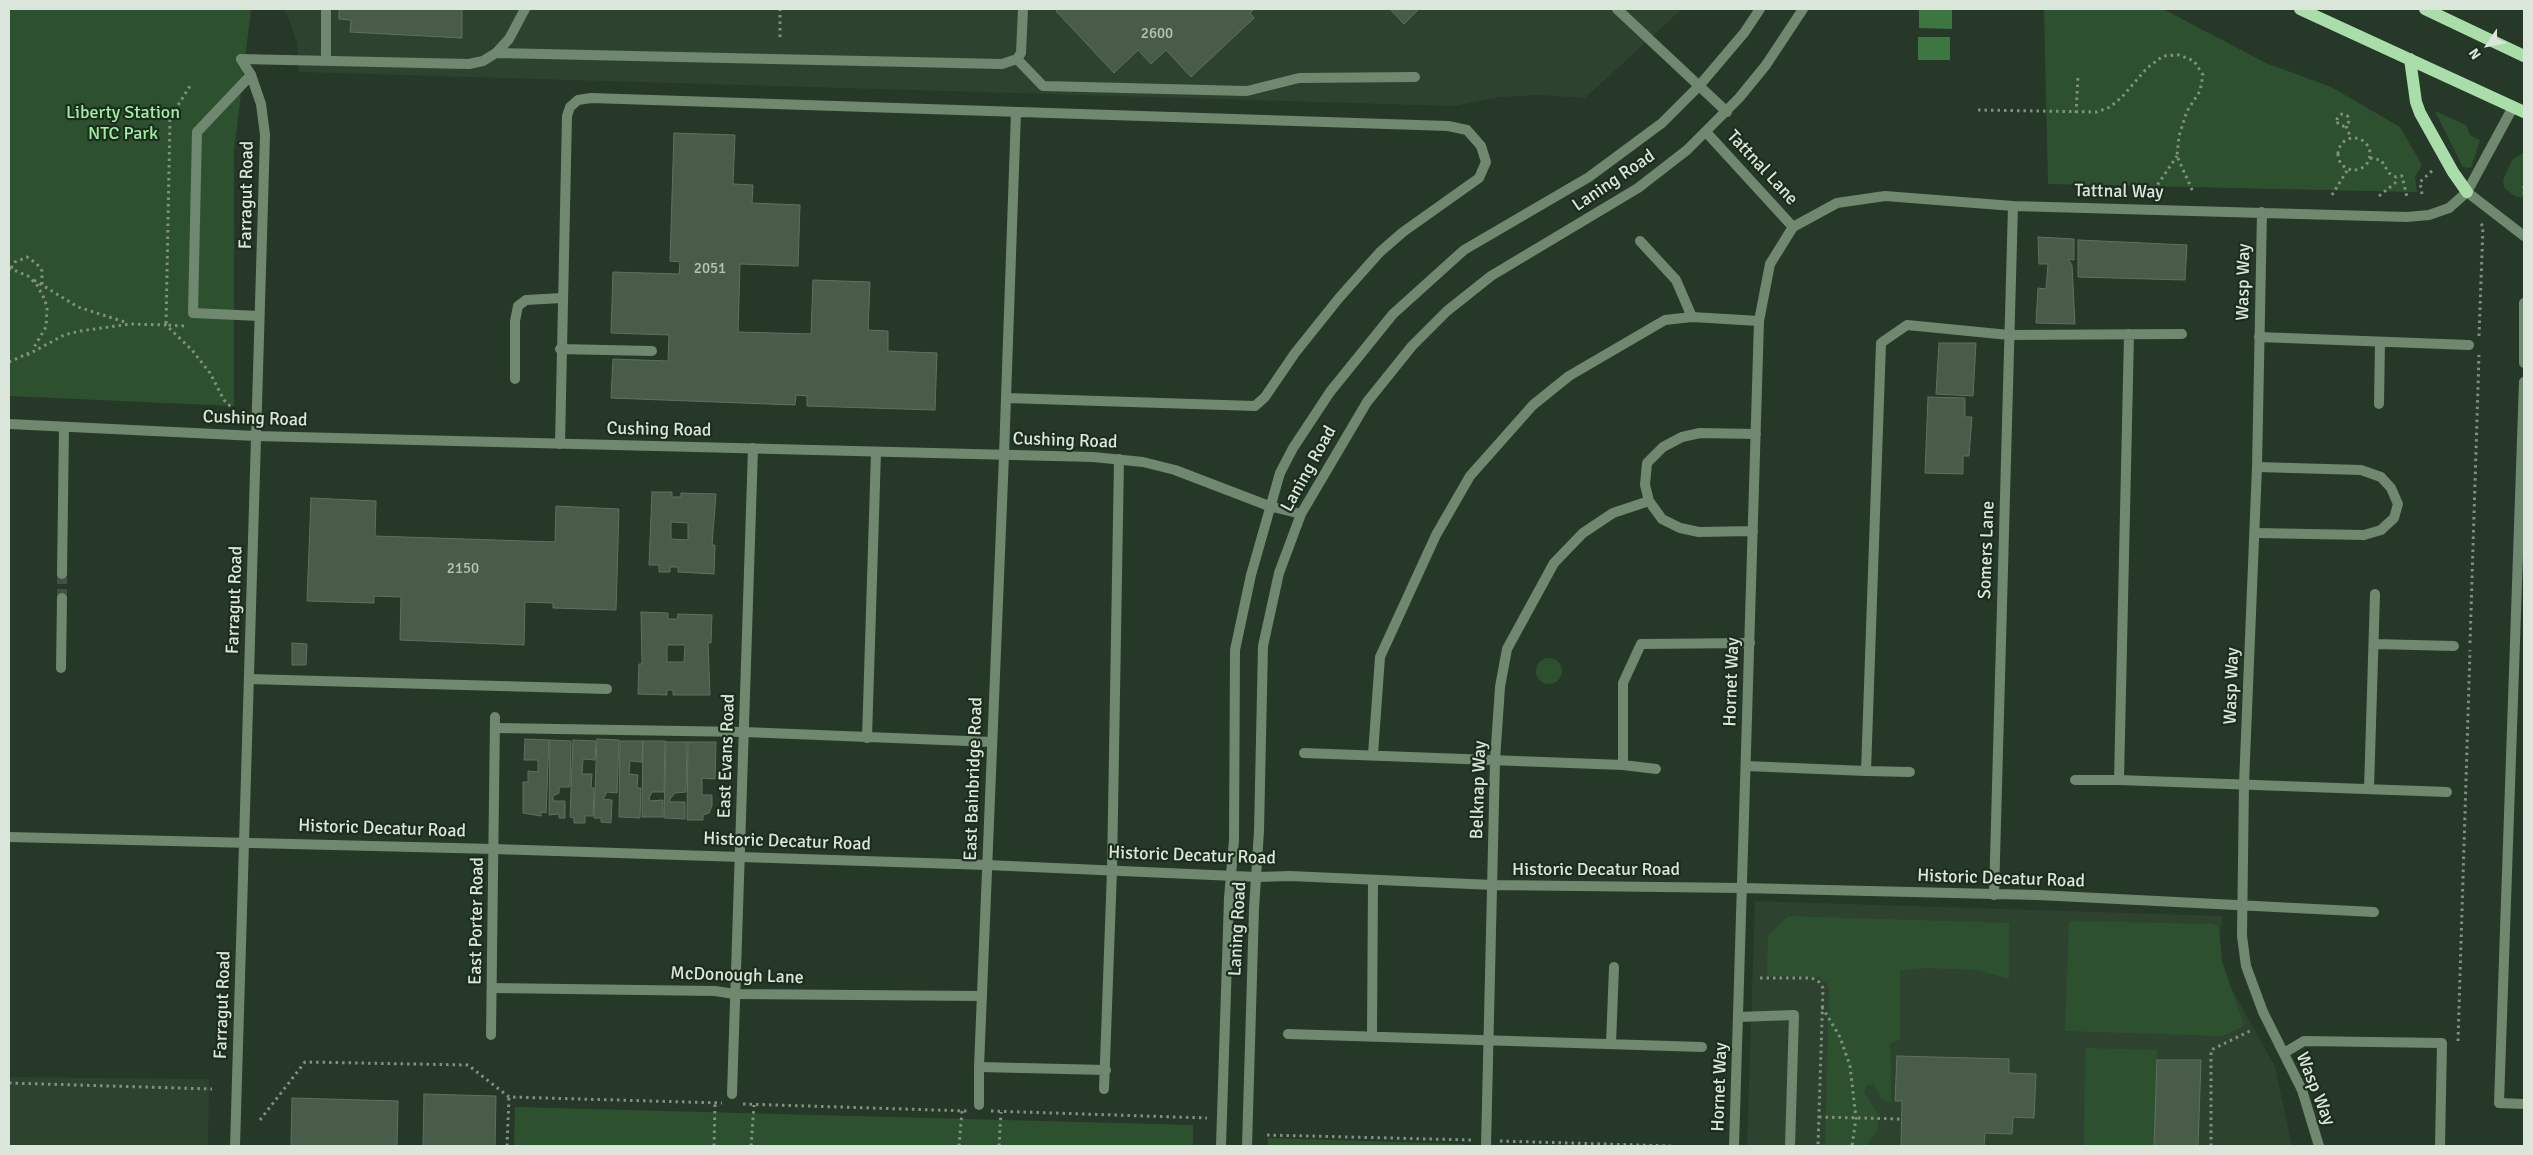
<!DOCTYPE html>
<html>
<head>
<meta charset="utf-8">
<style>
	body { margin:0 }
	#map { position:relative; width:2533px; height:1155px; overflow:hidden; background:#263827; font-family:Signika,sans-serif }
	canvas { display:block }
	.frame { position:absolute; inset:0; border:10px solid #dbe6db; pointer-events:none }
	.north { position:absolute; left:2463px; top:20px; width:50px; height:50px; -webkit-text-stroke:4px #1c2d1d; paint-order:stroke; rotate:236deg; font-size:14px; font-weight:700; line-height:20px; text-align:center; color:#dbe6db }
	.north::after { content:''; display:block; margin:auto; width:18px; height:22px; background:#dbe6db; clip-path:polygon(50% 0,100% 100%,50% 72%,0 100%) }
</style>
</head>
<body>
<div id="map">
<canvas width="2533" height="1155"></canvas>
<div class="frame"></div>
<div class="north">N</div>
</div>
<script>
const ctx = document.querySelector('canvas').getContext('2d');
ctx.lineJoin = 'round';
function fillPath(path, color) { ctx.fillStyle = color; ctx.fill(path, 'evenodd'); }
const shape = rows => new Path2D(rows.map(r => 'M' + r).join(''));
function trace(path, color, width, dash) { ctx.strokeStyle = color; ctx.lineWidth = width; ctx.lineCap = dash ? 'butt' : 'round'; ctx.setLineDash(dash || []); ctx.stroke(path); }
function label(font, color, halo, rows, align = 'center') {
  ctx.font = font + ' Signika,sans-serif'; ctx.lineWidth = 4.5; ctx.setLineDash([]); ctx.textBaseline = 'middle'; ctx.strokeStyle = halo; ctx.fillStyle = color; for (const [text, x, y, turn = 0] of rows) {
    ctx.save(); ctx.translate(x, y); ctx.rotate((+turn || 0) * Math.PI / 180); ctx.textAlign = isNaN(turn) ? turn : align; if (halo) ctx.strokeText(text, 0, 0); ctx.fillText(text, 0, 0); ctx.restore();
  }
}
fillPath(shape([
	[282,9,1682,9,1585,98,1540,95,1500,97,1453,106,299,72,297,43,287,14],
	[1755,901,2222,916,2217,962,2275,1067,2292,1146,1747,1146],
	[9,1077,209,1079,208,1146,9,1146]
]), '#2d432f');
fillPath(shape([
	[9,9,251,9,234,152,234,406,9,396],
	[2044,9,2163,9,2266,63,2331,87,2400,127,2422,165,2415,177,2417,192,2048,184],
	[2435,111,2466,125,2470,135,2480,140,2471,168,2463,167],
	[2524,152,2524,198,2515,196,2508,191,2504,187,2503,180,2512,160],
	'1536 671a13 13 0 1 1 26 0a13 13 0 1 1-26 0Z',
	[1788,916,2009,923,2009,979,1977,970,1926,968,1900,971,1900,1039,1892,1042,1889,1046,1891,1051,1891,1103,1881,1098,1874,1084,1867,1085,1864,1092,1878,1114,1878,1129,1869,1141,1868,1146,1825,1146,1829,990,1827,984,1819,977,1771,976,1767,974,1768,936],
	[2069,921,2212,924,2219,927,2222,961,2244,1026,2223,1036,2065,1031],
	[2085,1048,2157,1050,2154,1146,2084,1146],
	[515,1107,1193,1125,1193,1146,514,1146],
	[1268,1138,1463,1144,1463,1146,1268,1146]
]), '#2d512f');
fillPath(shape([
	[1919,9,1952,9,1952,29,1919,28],
	[1918,37,1950,37,1950,60,1918,60]
]), '#3c7741');
const building = shape([
	[339,9,462,9,462,38,350,32,351,20,339,19,339,9],
	[1059,9,1254,9,1250,13,1254,18,1191,77,1166,50,1151,64,1138,50,1114,73,1056,11,1059,9],
	[1390,9,1419,9,1404,24,1390,9],
	[674,133,735,135,733,184,753,185,752,203,800,205,798,266,740,264,738,332,811,334,813,280,870,282,868,330,888,331,888,351,937,353,935,410,807,406,807,396,796,395,795,405,611,398,613,359,668,361,669,335,611,333,613,272,679,274,680,262,670,261,674,133],
	[2038,237,2074,239,2074,260,2068,259,2072,265,2075,324,2036,323,2038,288,2046,289,2048,264,2039,264,2038,237],
	[2078,240,2187,245,2185,280,2078,277,2078,240],
	[1939,343,1976,343,1973,396,1936,394,1939,343],
	[1928,397,1965,398,1965,417,1972,417,1969,456,1963,456,1963,474,1925,473,1928,397],
	[652,492,672,492,672,497,681,497,681,493,716,494,712,545,715,545,714,574,678,572,678,567,670,567,670,572,659,572,659,565,649,565,652,492],
	[671,522,688,523,688,540,671,539,671,522],
	[311,498,376,501,375,536,555,542,556,506,619,509,616,610,553,608,553,603,525,602,524,645,400,640,401,597,374,596,374,603,307,601,311,498],
	[641,612,668,613,668,619,677,619,678,614,712,615,711,643,708,643,710,695,673,695,673,690,667,690,667,695,638,694,639,664,642,664,641,612],
	[667,645,685,645,684,662,667,662,667,645],
	[292,643,307,644,306,665,292,665,292,643],
	[525,739,549,740,546,813,541,812,541,816,523,813,523,782,528,782,528,771,538,772,538,760,524,760,525,739],
	[597,739,619,740,617,793,607,792,603,799,612,800,611,823,601,822,601,818,594,818,597,739],
	[550,740,571,741,570,787,559,787,559,793,553,796,553,801,565,801,565,818,559,818,559,814,549,815,550,740],
	[573,740,596,741,595,760,583,759,582,774,592,774,591,788,594,788,593,816,585,816,585,823,574,823,574,818,570,817,573,740],
	[620,741,643,741,642,762,630,761,629,774,638,775,637,788,641,788,640,818,619,817,620,741],
	[643,741,665,741,664,792,652,792,649,798,650,801,663,800,663,817,642,817,643,741],
	[666,742,687,742,686,792,675,793,670,799,670,802,685,802,685,819,664,818,666,742],
	[688,742,716,742,715,779,702,778,702,795,712,795,712,806,709,813,703,815,703,820,687,820,688,742],
	[1897,1056,2009,1059,2009,1073,2036,1074,2034,1118,2013,1117,2012,1134,1985,1133,1984,1146,1901,1146,1902,1101,1895,1101,1897,1056],
	[2157,1060,2201,1060,2198,1146,2154,1146,2157,1060],
	[424,1094,496,1096,495,1146,423,1146,424,1094],
	[292,1098,398,1101,397,1146,291,1146,292,1098]
]);
fillPath(building, '#495b49');
trace(building, '#5e725f', 1);
trace(shape([
	[62,574,62,598]
]), '#415242', 10, [10, 5]);
trace(shape([
	[780,37,780,9],
	[1978,110,2097,112,2110,107,2122,97,2147,68,2163,56,2179,55,2194,61,2203,75,2200,91,2187,111,2179,136,2177,156,2193,192],
	[2076,113,2078,77],
	'2337 120a6 6 0 1 1 12 0a6 6 0 1 1-12 0Z',
	[2346,126,2351,138],
	'2338 154a16 16 0 1 1 32 0a16 16 0 1 1-32 0Z',
	[2370,158,2381,160,2389,173,2396,177,2402,176,2407,197],
	[2524,186,2524,194],
	[2154,190,2177,156],
	[2422,194,2420,182,2434,169],
	[2332,195,2348,169],
	[2379,196,2395,183,2396,177],
	[9,268,28,276,37,285,45,300,47,309,46,327,33,349],
	[11,268,15,262,27,257,37,264,42,271,42,285],
	[34,280,78,307,128,323],
	[184,326,166,325,170,118,190,86],
	[2479,336,2483,226,2480,223],
	[27,355,64,335,80,331,131,324,166,325,192,350,210,373,224,400,233,409],
	[9,362,29,353],
	[2470,643,2479,355],
	[1760,978,1812,978,1819,982,1823,988,1818,1146],
	[1822,1007,1840,1037,1850,1066,1856,1118,1852,1146],
	[2458,1041,2470,650],
	[9,1083,212,1089],
	[743,1104,967,1111],
	[991,1111,1207,1118],
	[1819,1117,1901,1119],
	[260,1120,305,1062,468,1065,509,1097,722,1103],
	[1267,1135,1471,1140],
	[1500,1141,1671,1146],
	[507,1146,509,1097],
	[714,1146,715,1103],
	[751,1146,754,1105],
	[959,1146,962,1111],
	[999,1146,1001,1112],
	[2211,1146,2211,1050,2250,1031]
]), '#829082', 3, [2.5, 4]);
trace(shape([
	[1617,9,1727,112],
	[496,53,1002,64,1017,59,1021,53,1023,9],
	[241,59,469,64,483,61,496,53,509,39,525,9],
	[1017,59,1043,86,1247,91,1299,78,1415,77],
	[326,61,326,9],
	[251,75,197,132,193,313,259,316],
	[2467,192,2524,236],
	[2449,208,2467,192,2513,107],
	[1640,241,1676,280,1692,317],
	[2524,303,2524,363],
	[2129,334,2119,780,2447,792],
	[2259,337,2469,345],
	[560,349,652,351],
	[515,379,515,321,518,306,526,300,562,298],
	[2524,382,2499,1103,2524,1104],
	[2379,404,2380,342],
	[560,444,567,116,570,107,578,100,591,98,1448,126,1467,130,1481,146,1486,162,1479,178,1403,232,1380,252,1339,298,1295,353,1265,397,1255,406,1006,398],
	[1004,455,1016,112],
	[2255,533,2364,535,2381,530,2394,518,2398,504,2391,488,2381,477,2361,470,2257,467],
	[2374,644,2454,646],
	[249,679,607,689],
	[496,728,744,732,992,742],
	[867,738,876,452],
	[1304,753,1623,765,1656,769],
	[1373,754,1380,657,1436,535,1470,476,1533,405,1569,376,1665,320,1692,317,1759,321],
	[1623,765,1623,683,1641,644,1750,643],
	[1746,766,1866,771],
	[1910,772,1866,771,1881,343,1907,325,2009,335,2182,334],
	[2075,780,2119,780],
	[2369,789,2375,594],
	[492,988,715,991,734,994,982,996],
	[1738,1017,1794,1015,1790,1146],
	[1288,1034,1702,1047],
	[1372,1037,1373,881],
	[1611,1044,1614,967],
	[2284,1053,2304,1041,2442,1043,2440,1146],
	[979,1067,1106,1070],
	[1104,1089,1112,870,1119,459]
]), '#6f886f', 10);
trace(shape([
	[1706,132,1793,227],
	[2262,212,2257,467,2244,784,2242,936,2246,966,2263,1012,2302,1090,2319,1146],
	[1753,531,1699,532,1680,528,1662,519,1649,501,1645,485,1647,463,1663,447,1682,437,1700,433,1756,434],
	[62,574,64,428],
	[61,668,62,598],
	[1257,877,1290,876,1493,885,1742,888,2038,895,2374,912],
	[1994,895,2013,206],
	[491,1035,495,717],
	[732,1094,753,448],
	[979,1105,979,1067,1004,455],
	[1486,1146,1495,760,1500,687,1507,649,1554,563,1583,533,1613,513,1649,501],
	[1734,1146,1759,321,1770,264,1793,227,1837,203,1885,196,2013,206,2407,217,2429,215,2449,208]
]), '#6f886f', 10);
trace(shape([
	[9,424,256,436,1093,457,1143,462,1175,470,1269,506,1301,514],
	[9,837,494,849,987,865,1257,877],
	[235,1146,265,135,261,104,251,75,241,59],
	[1221,1146,1229,898,1234,840,1235,650,1251,575,1280,473,1293,448,1330,392,1393,314,1464,250,1589,177,1662,123,1699,86,1744,33,1760,9],
	[1247,1146,1254,909,1259,831,1263,646,1279,573,1301,514,1367,402,1412,346,1447,311,1491,276,1638,188,1687,150,1739,98,1766,65,1803,9]
]), '#6f886f', 10);
trace(shape([
	[2300,9,2524,112],
	[2425,9,2524,56],
	[2410,59,2416,102,2420,113,2453,172,2467,192]
]), '#a9deab', 12);
label('15px', '#b6c3b6', null, [
	["2600",1157,34],
	["2051",710,269],
	["2150",463,569]
]);
label('18px', '#9df0a2', '#1c2d1d', [
	["Liberty Station",123,113],
	["NTC Park",123,134]
]);
label('18px', '#dbe6db', '#1c2d1d', [
	["Tattnal Lane",1762,168,47],
	["Laning Road",1614,181,-34],
	["Tattnal Way",2119,192,1],
	["Farragut Road",247,195,-89],
	["Wasp Way",2244,282,-89],
	["Cushing Road",255,419,2],
	["Cushing Road",659,430,1],
	["Cushing Road",1065,441,2],
	["Laning Road",1309,469,-61],
	["Somers Lane",1987,550,-88],
	["Farragut Road",235,600,-88],
	["Hornet Way",1732,682,-88],
	["Wasp Way",2232,686,-88],
	["East Evans Road",727,756,-88],
	["East Bainbridge Road",974,779,-88],
	["Belknap Way",1479,790,-88],
	["Historic Decatur Road",382,829,2],
	["Historic Decatur Road",787,842,2],
	["Historic Decatur Road",1192,856,2],
	["Historic Decatur Road",1596,870],
	["Historic Decatur Road",2001,879,2],
	["East Porter Road",477,921,-89],
	["Laning Road",1238,929,-87],
	["McDonough Lane",737,976,2],
	["Farragut Road",223,1005,-88],
	["Hornet Way",1720,1087,-88],
	["Wasp Way",2315,1089,68]
]);
</script>
</body>
</html>
